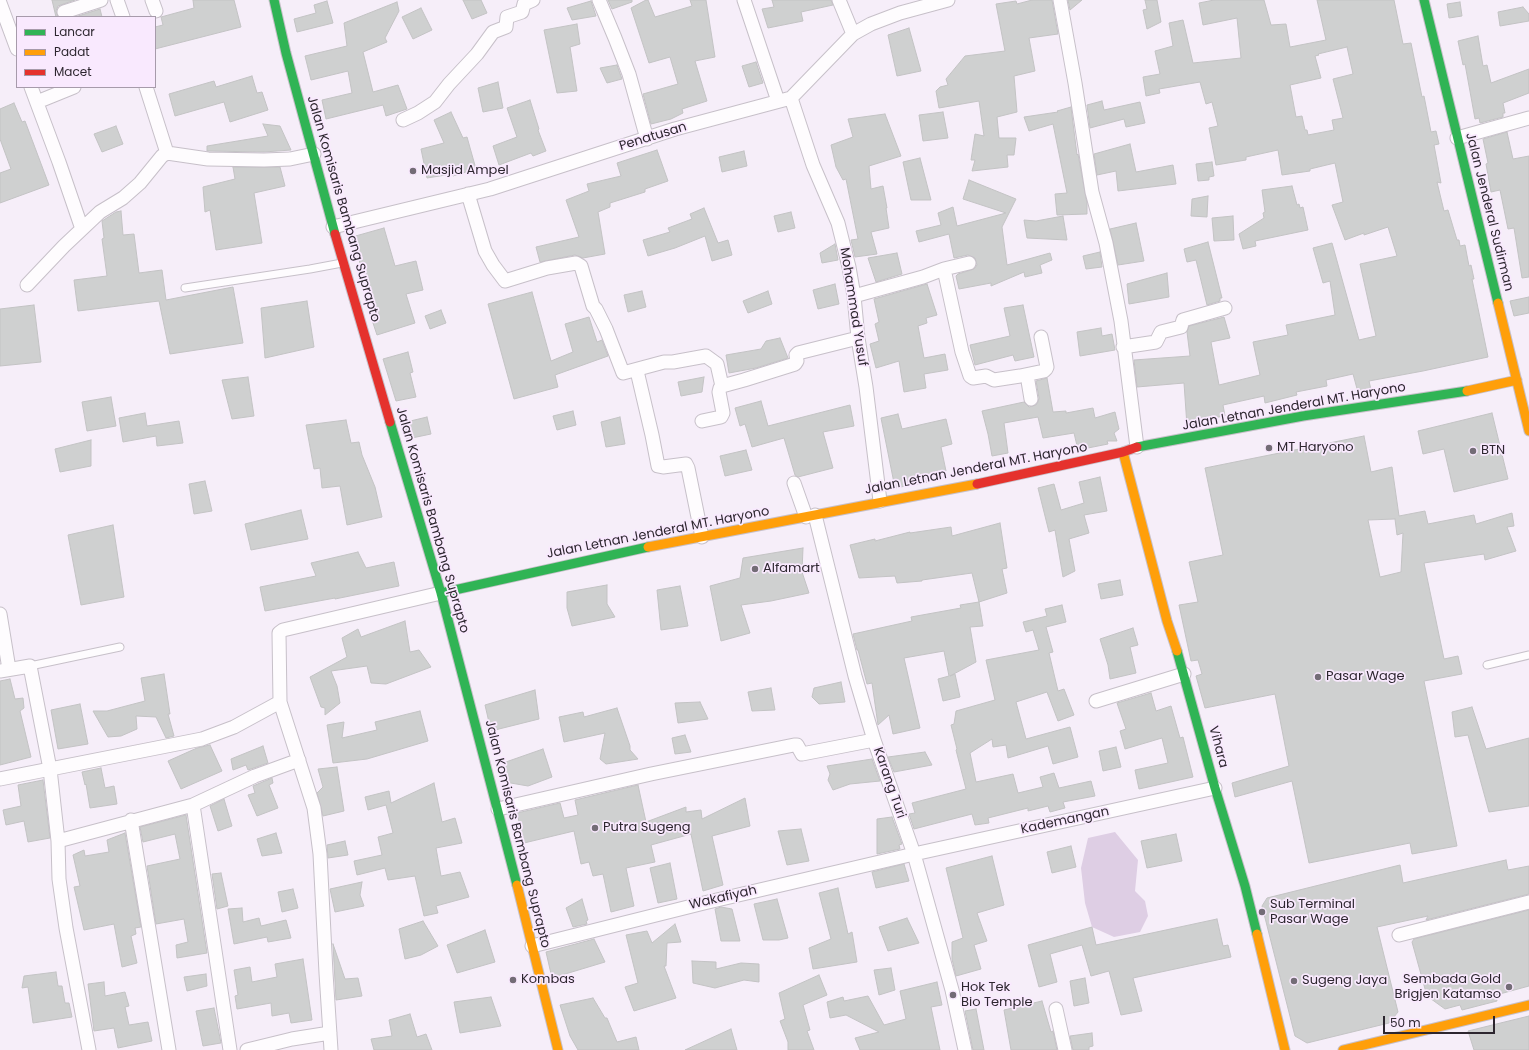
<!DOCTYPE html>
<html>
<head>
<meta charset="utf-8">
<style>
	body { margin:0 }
	#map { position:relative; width:1529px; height:1050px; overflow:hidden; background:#f6eef9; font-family:Poppins,sans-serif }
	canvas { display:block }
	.legend { position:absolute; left:16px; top:16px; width:140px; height:72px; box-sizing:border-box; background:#f9e9fe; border:1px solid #a79bab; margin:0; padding:5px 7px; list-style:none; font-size:12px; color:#2d262f }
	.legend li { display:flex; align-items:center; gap:8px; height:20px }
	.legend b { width:20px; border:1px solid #a79bab }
	.scale { position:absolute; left:1383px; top:1016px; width:112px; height:18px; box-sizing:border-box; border:2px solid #2d262f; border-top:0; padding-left:5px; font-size:12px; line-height:14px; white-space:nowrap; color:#2d262f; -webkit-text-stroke:3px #f9e9fe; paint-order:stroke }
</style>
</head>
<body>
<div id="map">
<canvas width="1529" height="1050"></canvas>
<ul class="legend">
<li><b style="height:5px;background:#30b455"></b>Lancar</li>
<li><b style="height:5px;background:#ff9f0a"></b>Padat</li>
<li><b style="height:5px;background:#e5322d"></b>Macet</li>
</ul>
<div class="scale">50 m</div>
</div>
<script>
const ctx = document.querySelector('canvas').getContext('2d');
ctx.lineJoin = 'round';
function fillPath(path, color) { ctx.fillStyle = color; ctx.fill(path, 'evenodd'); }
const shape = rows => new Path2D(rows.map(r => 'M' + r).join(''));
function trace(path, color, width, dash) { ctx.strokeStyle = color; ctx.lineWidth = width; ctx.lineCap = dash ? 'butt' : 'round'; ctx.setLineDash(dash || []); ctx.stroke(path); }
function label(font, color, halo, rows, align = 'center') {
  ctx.font = font + ' Poppins,sans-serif'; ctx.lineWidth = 3.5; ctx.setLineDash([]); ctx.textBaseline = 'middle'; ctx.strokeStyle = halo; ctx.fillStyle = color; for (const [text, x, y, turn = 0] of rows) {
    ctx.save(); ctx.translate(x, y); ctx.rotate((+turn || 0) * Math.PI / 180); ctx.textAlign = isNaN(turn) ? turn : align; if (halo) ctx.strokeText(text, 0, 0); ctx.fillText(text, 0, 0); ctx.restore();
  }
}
fillPath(shape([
	[1115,832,1138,860,1135,891,1145,901,1148,916,1140,932,1114,937,1092,927,1085,903,1081,868,1088,838]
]), '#decee4');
const building = shape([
	[52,0,75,0,58,6,56,11,58,17,56,17,52,0],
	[193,0,234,0,241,27,155,49,155,27,163,25,161,17,194,8,193,0],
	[463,0,481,0,487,13,472,19,463,0],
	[608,0,632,0,632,2,612,9,608,0],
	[646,0,648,0,655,17,692,6,690,0,706,0,715,57,695,61,707,101,682,109,683,113,671,119,651,124,643,94,678,84,670,57,649,63,631,8,646,0],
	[772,0,831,0,833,5,801,12,803,21,768,28,762,9,774,7,772,0],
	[1032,0,1052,0,1058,34,1029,38,1035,71,1014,76,1017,112,997,117,999,138,1016,138,1014,155,1007,155,1008,167,972,171,975,160,971,160,975,134,984,136,979,101,939,108,936,91,940,87,948,85,946,79,965,56,1005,51,996,4,1016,1,1017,4,1032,0],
	[1068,0,1082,0,1070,10,1068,0],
	[1145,0,1157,0,1161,22,1147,29,1143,10,1147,9,1145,0],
	[1214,0,1264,0,1271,25,1286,24,1290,47,1326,40,1317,0,1394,0,1403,44,1411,43,1422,97,1424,96,1431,132,1436,131,1439,144,1434,145,1441,183,1437,182,1444,211,1448,210,1457,240,1459,240,1460,246,1465,245,1469,266,1471,265,1474,279,1472,279,1488,357,1423,371,1369,381,1372,394,1359,396,1353,374,1326,380,1327,386,1296,392,1297,395,1265,403,1264,396,1223,405,1225,416,1199,420,1199,424,1187,426,1184,383,1137,387,1134,360,1190,356,1187,332,1189,326,1224,317,1230,338,1211,342,1219,385,1260,375,1253,342,1288,335,1286,325,1335,315,1330,281,1323,283,1313,248,1332,243,1359,340,1376,336,1360,264,1397,256,1388,227,1364,235,1364,233,1345,240,1332,205,1343,202,1335,163,1310,169,1310,171,1282,175,1278,150,1246,157,1246,160,1216,165,1209,128,1218,126,1212,102,1206,104,1200,82,1159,89,1160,93,1146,96,1143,77,1160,74,1155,51,1173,46,1169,23,1183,20,1193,63,1241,58,1237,18,1203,25,1199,3,1214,0],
	[1347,47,1353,74,1333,79,1343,118,1332,120,1334,130,1308,135,1307,130,1305,130,1302,116,1296,117,1290,85,1321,78,1315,56,1319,55,1318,54,1347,47],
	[327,1,333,23,297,32,294,19,316,13,314,5,327,1],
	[591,1,596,16,572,20,567,8,591,1],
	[397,2,399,11,385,38,387,42,363,52,373,92,398,85,407,109,386,116,383,105,326,119,322,100,352,93,348,71,311,80,305,56,347,46,344,23,397,2],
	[1460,2,1462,16,1449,18,1447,4,1460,2],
	[1523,7,1529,14,1529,21,1500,26,1498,12,1523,7],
	[421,8,432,30,413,39,402,17,421,8],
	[100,9,102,17,75,17,100,9],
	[577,24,580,44,570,47,577,91,557,93,544,30,577,24],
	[909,28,921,71,897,76,888,35,909,28],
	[1478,36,1483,66,1487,65,1491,83,1529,69,1529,93,1503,103,1505,113,1503,113,1503,117,1480,123,1479,118,1475,119,1465,64,1463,65,1458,41,1478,36],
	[756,62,763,83,749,87,742,66,756,62],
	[617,65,622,79,607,83,600,68,617,65],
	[252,76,257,93,262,92,268,110,230,122,224,102,175,116,169,94,214,81,216,87,252,76],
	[498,82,503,108,483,112,478,88,498,82],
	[530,100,539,129,538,130,546,151,533,156,531,153,499,165,493,146,517,137,507,108,530,100],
	[1102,101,1104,110,1140,102,1145,123,1126,127,1124,119,1090,128,1087,105,1102,101],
	[14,103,22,122,25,121,49,185,0,203,0,173,11,169,0,139,0,109,14,103],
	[1071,107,1077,155,1078,154,1087,203,1087,214,1057,215,1055,194,1067,193,1053,124,1029,131,1024,117,1058,112,1057,111,1071,107],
	[451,112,463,138,467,137,476,169,453,176,452,174,427,178,421,149,444,143,434,120,451,112],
	[943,112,948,138,923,141,919,115,943,112],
	[885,114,901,156,869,166,871,189,883,186,887,208,886,208,889,228,871,232,877,254,855,257,851,240,858,239,846,179,843,180,836,167,831,145,853,137,848,119,885,114],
	[263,124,280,126,291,150,264,152,207,151,207,146,268,136,263,124],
	[116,126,123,144,102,152,94,134,116,126],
	[1507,132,1513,159,1529,156,1529,277,1522,278,1514,228,1508,229,1500,190,1491,192,1486,164,1488,163,1483,139,1507,132],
	[1130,144,1136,172,1173,165,1176,184,1118,191,1116,171,1097,175,1094,154,1130,144],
	[657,150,668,181,645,189,645,192,610,203,610,207,598,212,605,254,583,258,575,255,540,262,536,247,579,237,566,200,589,191,587,184,621,176,617,163,657,150],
	[744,151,747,166,722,172,719,157,744,151],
	[920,158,931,200,911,200,903,162,920,158],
	[1212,162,1214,176,1209,177,1209,180,1198,181,1196,164,1212,162],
	[233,167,280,167,285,186,254,193,262,243,216,250,210,210,205,212,203,187,235,179,233,167],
	[969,180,1016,199,1002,227,1007,265,1050,253,1052,260,1040,265,1042,273,1025,277,1024,272,991,286,991,283,959,289,956,276,958,274,974,269,977,265,975,258,968,255,954,258,949,234,919,242,916,231,941,225,938,213,953,207,957,226,1006,213,963,199,969,180],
	[1292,186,1297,205,1299,204,1300,208,1303,207,1308,230,1255,241,1256,246,1243,249,1239,234,1264,218,1263,213,1265,212,1262,190,1292,186],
	[1208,196,1207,217,1191,216,1192,199,1208,196],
	[704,208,718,243,728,240,732,255,712,261,705,236,675,248,648,256,643,240,670,232,668,228,692,219,690,214,704,208],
	[121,211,123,235,134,234,139,273,162,270,166,300,233,287,243,343,170,354,159,301,78,311,74,280,107,276,102,239,104,238,102,221,116,212,121,211],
	[791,212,795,228,778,232,774,216,791,212],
	[1063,216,1067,240,1027,238,1024,220,1036,221,1063,216],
	[1233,216,1234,240,1214,241,1212,218,1233,216],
	[1136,223,1144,261,1118,265,1110,229,1136,223],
	[384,228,395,266,416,261,423,290,406,294,415,323,377,335,370,314,376,312,363,262,360,263,352,237,384,228],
	[1208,242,1222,298,1220,298,1220,301,1207,305,1196,260,1187,262,1184,249,1208,242],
	[835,244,838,260,822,263,820,253,835,244],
	[1100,252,1102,267,1086,269,1083,256,1100,252],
	[897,253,902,274,876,282,868,258,897,253],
	[1167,273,1169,297,1129,304,1127,284,1167,273],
	[835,284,839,304,818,309,813,290,835,284],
	[927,284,937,315,926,318,927,323,918,326,924,358,945,354,948,370,924,374,926,388,904,392,899,361,876,368,870,344,879,341,875,324,879,322,874,299,927,284],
	[642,291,646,307,628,312,624,295,642,291],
	[768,291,772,304,748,313,743,301,768,291],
	[532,292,551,361,573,352,565,324,589,317,597,342,602,340,608,356,555,375,558,387,514,399,488,304,532,292],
	[1529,297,1529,313,1514,316,1510,301,1529,297],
	[307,301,314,347,265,358,261,308,307,301],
	[34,305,41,362,0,366,0,309,34,305],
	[1023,305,1034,357,1015,361,1013,355,975,365,970,345,1010,336,1004,308,1023,305],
	[441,310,446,323,430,329,425,316,441,310],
	[1101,328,1102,336,1112,334,1115,350,1080,356,1077,332,1101,328],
	[780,338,788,358,756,368,729,373,726,355,761,349,766,341,780,338],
	[408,352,413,372,410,373,416,397,396,401,383,359,408,352],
	[248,377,254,416,232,419,222,380,248,377],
	[704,377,702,392,681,396,678,382,704,377],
	[1047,378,1053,412,1066,411,1066,413,1093,408,1095,418,1115,412,1119,429,1114,433,1117,441,1107,441,1108,444,1078,450,1074,433,1043,438,1038,417,1004,423,1008,453,992,456,988,434,982,411,1024,402,1029,407,1036,405,1038,402,1039,398,1036,381,1047,378],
	[111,397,116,426,87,431,82,402,111,397],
	[761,401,768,426,850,405,854,426,823,432,833,468,798,477,795,475,784,438,752,447,745,424,740,426,735,408,761,401],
	[573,411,576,425,557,430,553,416,573,411],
	[145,413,147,426,179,421,183,443,157,446,156,436,123,442,119,418,145,413],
	[1492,413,1508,479,1454,492,1444,449,1423,454,1418,431,1492,413],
	[898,414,902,429,946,419,952,444,941,447,946,471,927,476,928,482,895,488,881,418,898,414],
	[427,417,431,434,407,439,402,423,427,417],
	[620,417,625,444,606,447,601,422,620,417],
	[346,420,351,443,359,442,362,455,375,487,382,517,347,525,340,486,322,488,320,468,314,469,306,425,346,420],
	[1364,436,1371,472,1392,467,1399,516,1425,511,1428,524,1474,515,1476,524,1512,513,1514,526,1507,527,1516,551,1485,560,1484,554,1424,563,1444,659,1458,656,1462,674,1424,681,1457,846,1412,854,1410,843,1309,863,1292,781,1235,797,1232,783,1289,766,1275,694,1205,708,1196,676,1202,674,1198,660,1191,661,1179,605,1198,602,1189,562,1223,555,1205,468,1364,436],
	[1395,519,1397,535,1403,533,1401,572,1380,577,1368,520,1395,519],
	[91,440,91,466,60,472,55,449,91,440],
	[746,450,752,470,725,476,720,456,746,450],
	[1100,477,1107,511,1084,515,1089,533,1069,539,1075,571,1063,577,1055,530,1049,532,1038,488,1054,484,1061,510,1084,503,1079,482,1100,477],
	[205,481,212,511,194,514,189,484,205,481],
	[301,510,308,539,251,550,245,524,301,510],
	[1000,523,1007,568,1002,569,1007,593,979,602,972,573,922,580,922,581,897,583,895,576,859,578,850,545,875,539,875,541,910,532,910,533,951,527,952,536,1000,523],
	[113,525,124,597,81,605,68,535,113,525],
	[803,548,802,572,809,593,771,601,741,605,750,633,721,641,710,586,740,578,743,558,803,548],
	[358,552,366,568,394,562,399,586,335,599,335,598,265,611,260,587,316,576,311,563,358,552],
	[1120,580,1123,595,1101,599,1098,584,1120,580],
	[607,585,607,604,615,617,572,626,567,608,567,592,607,585],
	[680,586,688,626,661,630,657,590,680,586],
	[979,602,983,626,970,627,976,662,950,676,955,674,960,697,943,701,938,679,949,676,944,651,904,658,920,728,893,734,889,715,878,725,872,683,867,684,858,650,857,650,853,634,912,621,911,617,961,608,960,605,979,602],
	[1062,605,1066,622,1046,627,1053,652,1049,653,1058,691,1064,689,1074,715,1058,721,1047,692,1016,702,1026,739,1070,727,1078,757,1053,764,1048,746,1008,758,1006,745,993,747,992,739,970,753,976,782,1013,774,1018,793,1043,787,1040,777,1054,773,1059,788,1091,781,1095,796,1063,802,1065,808,1050,812,1048,806,1028,811,1028,808,988,818,989,823,975,825,972,814,914,829,909,814,915,813,912,803,966,789,956,750,957,749,951,725,954,724,956,711,995,700,986,660,1039,650,1033,630,1026,632,1023,622,1047,616,1045,609,1062,605],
	[405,621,410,652,419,650,431,667,386,684,371,683,367,666,331,671,337,686,340,703,325,715,325,708,321,707,310,677,347,657,342,638,358,629,361,637,405,621],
	[1133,628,1138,645,1130,647,1136,673,1110,679,1108,665,1100,639,1133,628],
	[164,674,170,714,168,714,174,736,166,738,156,717,136,716,137,729,121,736,108,737,93,711,107,711,145,701,141,678,164,674],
	[10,679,15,699,23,698,24,708,20,711,31,757,0,765,0,681,10,679],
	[841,682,845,702,819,704,812,697,814,688,841,682],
	[771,688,775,710,752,711,748,692,771,688],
	[535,690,539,719,491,731,485,705,535,690],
	[1151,693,1156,711,1171,706,1180,738,1183,737,1193,777,1139,789,1135,770,1168,763,1162,738,1125,749,1120,731,1126,729,1117,703,1151,693],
	[700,702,708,719,678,723,675,703,700,702],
	[80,704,88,744,58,749,51,710,80,704],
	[1472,707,1486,749,1529,738,1529,806,1489,812,1468,735,1455,737,1452,712,1472,707],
	[617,708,630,746,630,750,638,759,606,764,600,759,605,733,564,742,559,717,583,712,584,717,617,708],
	[420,711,428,741,367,759,333,763,327,725,344,722,342,738,377,730,375,722,420,711],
	[685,735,691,752,675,754,672,738,685,735],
	[210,745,222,771,181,789,168,761,197,748,210,745],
	[263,746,268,763,248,770,246,765,233,770,231,759,263,746],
	[1116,747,1121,767,1103,771,1099,751,1116,747],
	[543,749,552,777,528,786,505,782,503,763,543,749],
	[925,752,932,765,894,772,888,757,925,752],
	[872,759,880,781,850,784,833,790,828,780,830,774,827,766,872,759],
	[337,767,344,811,323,816,317,793,323,787,318,769,337,767],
	[101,768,105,788,114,786,117,804,90,808,86,784,85,785,82,772,101,768],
	[272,778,273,783,269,785,278,808,257,816,248,795,255,793,253,786,272,778],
	[43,780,50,838,28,842,24,821,6,825,3,810,21,806,18,785,43,780],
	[434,783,442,822,455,818,462,843,436,848,441,876,460,872,469,897,436,906,438,913,424,916,415,876,388,880,385,868,357,875,354,861,382,855,378,837,393,833,386,805,368,810,365,797,389,791,391,803,434,783],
	[638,785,646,822,686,807,686,812,701,810,702,819,745,798,750,826,712,836,723,885,703,891,691,834,651,845,655,862,626,868,634,906,611,912,603,874,593,876,589,862,581,864,574,831,524,843,517,813,560,803,564,818,578,815,575,800,638,785],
	[224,799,232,826,218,831,210,806,224,799],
	[186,815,207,953,177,958,176,945,188,942,184,919,156,924,147,866,180,859,175,834,143,842,140,827,186,815],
	[892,817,902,844,899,845,900,849,877,854,877,819,892,817],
	[801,829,809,861,787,865,778,831,801,829],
	[125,833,141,927,135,928,136,934,131,936,137,963,122,967,114,924,84,930,74,887,80,886,73,855,84,850,85,856,109,852,107,840,125,833],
	[276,833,282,853,262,856,257,839,276,833],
	[1176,834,1182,861,1147,868,1141,841,1176,834],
	[345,841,348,855,328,858,327,845,345,841],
	[1071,846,1076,867,1052,873,1047,852,1071,846],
	[992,856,1004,905,977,913,987,941,974,945,981,969,956,976,952,959,952,942,963,938,946,868,992,856],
	[1506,860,1508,870,1529,866,1529,894,1426,920,1428,916,1377,927,1398,1012,1389,1023,1307,1043,1295,1036,1262,906,1267,898,1400,865,1403,883,1506,860],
	[670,863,677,899,658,903,650,868,670,863],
	[904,864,909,881,876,888,872,872,904,864],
	[221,873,228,906,217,909,212,874,221,873],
	[362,882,360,895,364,906,335,912,330,889,362,882],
	[838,888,848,934,852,932,857,962,813,969,809,948,831,939,819,893,838,888],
	[293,889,298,908,282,912,278,892,293,889],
	[582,899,588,920,586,921,587,924,573,927,566,908,582,899],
	[777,899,788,938,779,940,763,940,754,904,777,899],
	[721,907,732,909,740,941,721,941,715,909,721,907],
	[242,908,243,922,259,918,261,926,286,920,291,938,268,942,267,937,234,944,228,909,242,908],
	[1529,910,1529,986,1496,995,1497,1001,1462,1010,1460,1005,1445,1009,1427,996,1412,942,1414,939,1529,910],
	[907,918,919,943,888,951,879,927,907,918],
	[1217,919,1223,946,1228,945,1231,957,1133,978,1142,1011,1121,1015,1109,971,1091,976,1082,945,1050,954,1057,982,1039,987,1028,945,1092,927,1096,945,1217,919],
	[423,921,438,946,421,955,405,959,399,929,423,921],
	[675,924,681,942,667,943,666,966,664,966,676,998,634,1011,625,987,638,983,626,935,647,931,652,943,675,924],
	[485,930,495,962,457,973,447,945,485,930],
	[594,939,605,962,552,978,546,952,594,939],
	[333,944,345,979,358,978,362,996,336,1000,333,944],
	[303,959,312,1020,291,1023,289,1013,272,1016,271,1003,237,1009,235,996,238,995,234,970,250,967,252,982,277,977,275,964,303,959],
	[692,961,716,962,716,969,741,963,759,964,759,982,744,980,715,988,693,983,692,961],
	[891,968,895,990,879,995,874,970,891,968],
	[56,972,58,986,62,986,65,1003,69,1003,72,1017,33,1023,28,987,22,988,24,976,56,972],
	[206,974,207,986,187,991,184,977,206,974],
	[819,975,827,995,803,1005,810,1030,807,1031,814,1050,788,1050,788,1042,780,1021,785,1019,779,993,819,975],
	[1085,978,1089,1003,1074,1006,1070,981,1085,978],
	[104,982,105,996,125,992,129,1006,125,1007,129,1025,148,1022,152,1041,118,1048,114,1028,94,1031,88,984,104,982],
	[937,982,942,1005,931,1007,940,1050,860,1050,855,1038,879,1032,846,1015,830,1018,827,1002,843,997,844,1001,868,996,884,1025,906,1019,900,991,937,982],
	[491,997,501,1026,460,1033,454,1002,491,997],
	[593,998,605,1018,607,1018,617,1042,636,1037,639,1050,578,1050,570,1036,560,1005,593,998],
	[1042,1001,1051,1032,1053,1031,1057,1050,1011,1050,1004,1010,1042,1001],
	[214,1008,221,1043,203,1046,196,1011,214,1008],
	[976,1009,984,1050,973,1050,965,1011,976,1009],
	[410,1014,417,1037,426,1034,432,1050,374,1050,371,1039,392,1036,389,1020,410,1014],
	[1529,1016,1529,1050,1474,1050,1468,1031,1529,1016],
	[731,1029,737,1050,685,1050,731,1029],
	[1092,1033,1093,1046,1089,1047,1089,1050,1073,1050,1070,1036,1092,1033]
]);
fillPath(building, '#cfd0d0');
trace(building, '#c3c3c4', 1);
const lane = shape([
	[185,288,310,269,342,263],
	[1487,665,1529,655],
	[30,666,120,647]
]);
const street = shape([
	[117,0,123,17],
	[152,0,156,11],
	[599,0,615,38,629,74,647,139],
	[744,0,778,101],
	[839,0,853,34],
	[1060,0,1075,83,1092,192,1106,243,1121,321,1137,447],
	[0,3,17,49],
	[64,12,101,0],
	[31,87,59,162,82,229],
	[146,87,167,153],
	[791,98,813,165,838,223,849,267,854,296,858,338,866,387,880,501],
	[37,102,74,87],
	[403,120,418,113,435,102,449,84,477,54,493,32,506,27,507,17,522,12,524,4,533,0],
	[1457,138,1529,118],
	[468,194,485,251,493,265,505,281,547,268,576,263,581,266,593,306,596,309,606,329,623,373,664,362,673,362,706,356,717,364,722,386],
	[333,227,490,189,675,129,791,98,853,34,871,24,900,13,948,0],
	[944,269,969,263],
	[27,285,64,246,100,212,123,198,140,183,162,156,167,153,208,159,264,160,290,159,314,154],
	[854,296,923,277,944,269,962,352,970,376,973,378,986,376,994,380,1020,376,1044,371,1046,369,1047,367,1041,337],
	[1123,347,1156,342,1161,332,1181,327,1183,320,1225,308],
	[637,371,652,435,658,466,663,467,686,464,688,468,702,537],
	[1027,375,1031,399],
	[702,421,721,417,723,413,719,392,720,388,722,386,744,380,795,364,797,361,796,355,798,353,858,338],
	[794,483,806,517],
	[815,515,855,676,874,740,914,854,952,990,965,1050],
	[0,614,9,669],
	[0,671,30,666,50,769,58,841,59,879,66,928,89,1050],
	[1096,701,1184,674],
	[0,779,202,739,234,727,280,702],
	[193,805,230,1050],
	[498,809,651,774,794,745,797,745,802,754,874,740],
	[131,820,169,1050],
	[58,841,193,805,255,776,299,760],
	[1399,935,1529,902],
	[532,946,704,903,914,854,1215,788],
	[1056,1009,1065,1050],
	[247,1050,292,1039,330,1033],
	[331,1050,326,973,320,854,314,808,280,702,279,633,283,630,441,593]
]);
const fast = shape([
	[274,0,286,53,335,234],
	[1424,0,1498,303],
	[390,422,441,593,648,547],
	[1137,447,1303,416,1467,391],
	[441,593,517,885],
	[1177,651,1215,788,1245,886,1257,934]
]);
const slow = shape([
	[1498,303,1529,431],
	[1467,391,1517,380],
	[1123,452,1167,621,1177,651],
	[648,547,977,484],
	[517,885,558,1050],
	[1257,934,1285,1050],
	[1343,1050,1529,1005]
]);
const jam = shape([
	[335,234,390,422],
	[977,484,1123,452,1137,447]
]);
trace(lane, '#c7c0c9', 9);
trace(street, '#c7c0c9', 15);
trace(fast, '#c7c0c9', 11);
trace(slow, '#c7c0c9', 11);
trace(jam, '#c7c0c9', 11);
trace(lane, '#fefcfe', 7);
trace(street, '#fefcfe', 13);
trace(fast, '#30b455', 9);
trace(slow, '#ff9f0a', 9);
trace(jam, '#e5322d', 9);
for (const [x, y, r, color] of [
	[413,171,4,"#736c76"],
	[1269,448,4,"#736c76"],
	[1473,451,4,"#736c76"],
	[755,569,4,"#736c76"],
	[1318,677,4,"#736c76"],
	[595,828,4,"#736c76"],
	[1262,912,4,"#736c76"],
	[513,980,4,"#736c76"],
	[1294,981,4,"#736c76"],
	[1509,987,4,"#736c76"],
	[953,995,4,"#736c76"]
]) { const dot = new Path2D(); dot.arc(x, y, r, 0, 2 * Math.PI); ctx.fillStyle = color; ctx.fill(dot); trace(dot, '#f9e9fe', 1.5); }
label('13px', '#2d262f', '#f9e9fe', [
	["Penatusan",653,137,-17],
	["Jalan Komisaris Bambang Suprapto",343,209,74],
	["Jalan Jenderal Sudirman",1489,212,76],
	["Mohammad Yusuf",853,307,81],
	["Jalan Letnan Jenderal MT. Haryono",1294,407,-10],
	["Jalan Letnan Jenderal MT. Haryono",976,469,-11],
	["Jalan Komisaris Bambang Suprapto",432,520,74],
	["Jalan Letnan Jenderal MT. Haryono",658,533,-11],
	["Vihara",1218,747,75],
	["Karang Turi",889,783,71],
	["Kademangan",1065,821,-12],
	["Jalan Komisaris Bambang Suprapto",517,834,76],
	["Wakafiyah",723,898,-13]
]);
label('13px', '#2d262f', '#f9e9fe', [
	["Masjid Ampel",421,171],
	["MT Haryono",1277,448],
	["BTN",1481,451],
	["Alfamart",763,569],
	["Pasar Wage",1326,677],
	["Putra Sugeng",603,828],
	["Sub Terminal",1270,905],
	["Pasar Wage",1270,920],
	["Kombas",521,980],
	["Sembada Gold",1501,980,"right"],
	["Brigjen Katamso",1501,995,"right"],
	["Sugeng Jaya",1302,981],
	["Hok Tek",961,988],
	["Bio Temple",961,1003]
], 'left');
</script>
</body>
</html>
